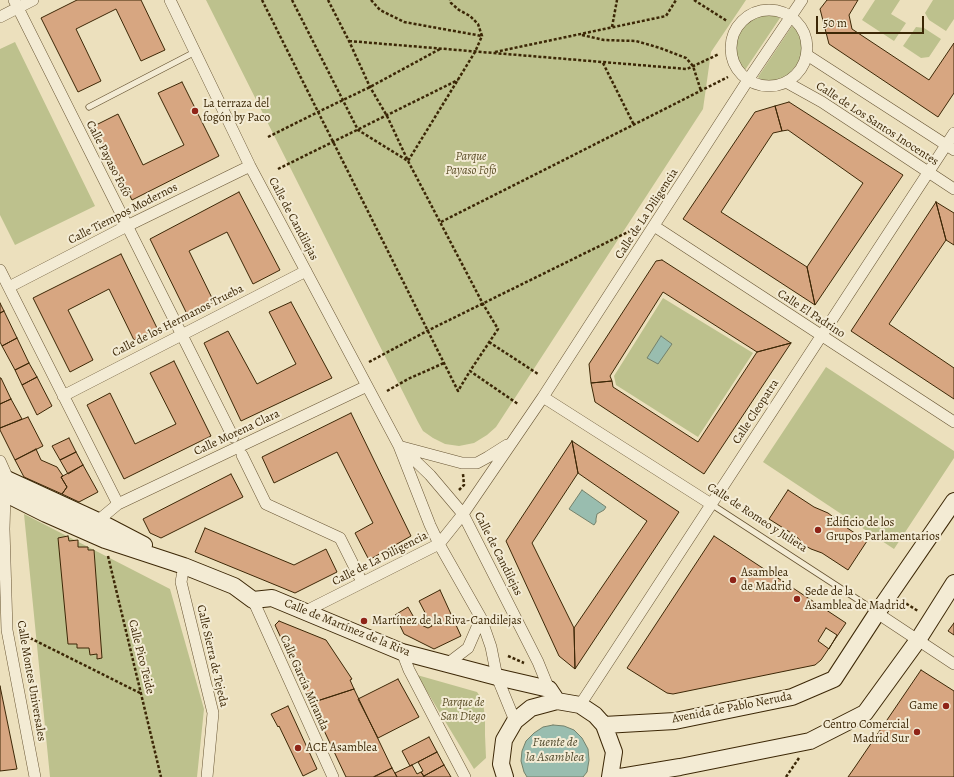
<!DOCTYPE html>
<html>
<head>
<meta charset="utf-8">
<style>
	body { margin:0 }
	#map { position:relative; width:954px; height:777px; overflow:hidden; background:#ece0bd; font-family:Alegreya,serif }
	canvas { display:block }
	.scale { position:absolute; left:816px; top:16px; width:108px; height:18px; box-sizing:border-box; border:2px solid #3c2706; border-top:0; padding-left:5px; font-size:12px; line-height:14px; white-space:nowrap; color:#3c2706; -webkit-text-stroke:3px #f3ebd4; paint-order:stroke }
</style>
</head>
<body>
<div id="map">
<canvas width="954" height="777"></canvas>
<div class="scale">50 m</div>
</div>
<script>
const ctx = document.querySelector('canvas').getContext('2d');
ctx.lineJoin = 'round';
function fillPath(path, color) { ctx.fillStyle = color; ctx.fill(path, 'evenodd'); }
const shape = rows => new Path2D(rows.map(r => 'M' + r).join(''));
function trace(path, color, width, dash) { ctx.strokeStyle = color; ctx.lineWidth = width; ctx.lineCap = dash ? 'butt' : 'round'; ctx.setLineDash(dash || []); ctx.stroke(path); }
function label(font, color, halo, rows, align = 'center') {
  ctx.font = font + ' Alegreya,serif'; ctx.lineWidth = 4; ctx.setLineDash([]); ctx.textBaseline = 'middle'; ctx.strokeStyle = halo; ctx.fillStyle = color; for (const [text, x, y, turn = 0] of rows) {
    ctx.save(); ctx.translate(x, y); ctx.rotate((+turn || 0) * Math.PI / 180); ctx.textAlign = isNaN(turn) ? turn : align; if (halo) ctx.strokeText(text, 0, 0); ctx.fillText(text, 0, 0); ctx.restore();
  }
}
fillPath(shape([
	[206,0,746,0,711,52,703,109,496,427,487,435,474,443,459,446,445,444,433,438,423,431,418,422],
	[875,0,900,0,891,14,906,23,894,41,862,20],
	[933,0,954,0,954,19,946,31,929,20,925,13],
	[770,14,780,18,745,70,739,63,736,57,735,48,736,39,739,32,744,25,750,20,763,15],
	[792,26,797,30,802,43,802,50,800,61,788,75,781,79,775,81,762,81,758,77],
	[916,27,924,28,941,39,929,57,921,58,903,46],
	[15,42,95,206,15,245,0,215,0,49],
	[663,298,753,353,698,437,616,385,614,376],
	[826,367,954,451,954,458,894,549,763,462],
	[24,514,170,589,204,709,197,777,50,777],
	[417,675,477,692,483,701,485,719,485,735,486,758,474,769]
]), '#bdc18d');
const water = shape([
	[661,336,672,344,658,364,647,358,661,336],
	[582,490,606,507,604,510,597,514,596,519,596,522,594,525,569,509,582,490],
	[553,725,564,726,574,730,582,738,588,749,589,760,587,772,583,777,527,777,524,772,521,761,522,751,526,741,534,733,543,727,553,725]
]);
fillPath(water, '#99bdaf');
trace(water, '#74816b', 1);
const building = shape([
	[77,0,141,0,165,50,141,61,116,9,76,29,101,81,78,92,41,18,77,0],
	[827,0,858,0,849,15,852,29,929,80,954,43,954,93,938,117,829,44,820,9,827,0],
	[182,82,219,156,132,200,94,126,118,114,143,165,184,145,158,93,182,82],
	[789,102,903,175,815,305,807,267,863,183,788,130,782,131,775,106,789,102],
	[775,106,782,131,773,133,721,212,807,267,815,305,683,219,755,112,775,106],
	[239,192,280,270,253,284,227,232,189,251,214,302,187,314,150,239,239,192],
	[936,202,946,240,889,324,954,368,954,399,851,331,936,202],
	[936,202,954,213,954,245,946,240,936,202],
	[121,254,157,328,134,340,109,289,68,310,93,360,70,372,33,298,121,254],
	[662,260,791,343,757,352,663,292,610,376,612,381,591,383,589,364,656,261,662,260],
	[291,302,332,378,241,421,204,343,228,331,257,384,296,364,269,312,291,302],
	[0,303,4,311,0,313,0,303],
	[4,311,17,338,2,346,0,342,0,313,4,311],
	[17,338,29,363,15,370,2,346,17,338],
	[791,343,704,474,595,402,591,383,612,381,613,387,698,442,757,352,791,343],
	[174,361,211,436,124,479,87,405,110,393,135,444,176,424,150,373,174,361],
	[29,363,37,377,22,385,15,370,29,363],
	[37,377,52,406,37,415,22,385,37,377],
	[0,378,1,378,11,399,0,404,0,378],
	[11,399,22,419,0,428,0,404,11,399],
	[351,413,411,536,369,560,355,533,373,523,337,452,274,483,262,457,351,413],
	[28,417,43,446,15,460,0,430,0,428,28,417],
	[69,438,76,452,60,460,52,446,69,438],
	[572,441,679,512,575,669,574,628,647,521,578,473,572,441],
	[572,441,578,473,532,543,574,628,575,669,559,656,506,541,572,441],
	[36,449,41,460,57,467,63,476,61,477,67,487,62,494,24,477,15,460,36,449],
	[76,452,83,465,68,474,60,460,76,452],
	[83,465,98,492,79,502,62,494,67,487,61,477,83,465],
	[231,474,243,497,161,538,150,533,143,519,231,474],
	[788,490,814,507,828,513,836,519,841,524,867,541,848,570,822,553,811,549,804,545,796,536,769,519,788,490],
	[205,528,294,565,326,549,337,572,295,593,195,552,205,528],
	[68,536,69,541,78,540,78,547,88,547,88,550,94,550,102,658,97,659,97,654,90,655,89,648,77,648,77,644,68,644,58,538,68,536],
	[714,536,846,623,821,660,815,665,673,694,667,693,627,668,714,536],
	[440,590,461,636,434,649,404,634,395,615,408,607,417,623,428,628,432,626,419,601,440,590],
	[279,621,326,640,352,679,350,680,354,689,311,703,275,625,279,621],
	[954,623,954,635,948,631,954,623],
	[826,628,837,635,829,649,818,641,826,628],
	[921,670,954,691,954,777,848,777,855,767,921,670],
	[398,679,419,717,378,738,358,699,398,679],
	[0,686,17,769,0,771,0,686],
	[354,689,392,768,373,777,346,777,311,703,354,689],
	[288,706,317,769,303,776,279,726,278,727,271,714,288,706],
	[429,737,437,752,410,766,402,751,429,737],
	[437,752,444,765,424,776,421,772,423,771,418,762,437,752],
	[412,765,417,774,421,772,424,777,397,777,395,773,412,765],
	[444,765,451,777,424,777,424,776,444,765],
	[392,768,397,777,374,777,392,768]
]);
fillPath(building, '#d7a681');
trace(building, '#3c2706', 1);
const lane = shape([
	[89,107,195,52],
	[711,504,877,612]
]);
const street = shape([
	[14,0,233,437],
	[170,0,250,166,399,446,430,525,439,544,481,618,491,647,497,677,515,721],
	'731 48a38 38 0 1 1 76 0a38 38 0 1 1-76 0Z',
	[0,17,33,0],
	[807,55,954,150],
	[786,82,822,102,954,189],
	[654,226,954,422],
	[0,270,118,504],
	[9,287,127,226,250,166],
	[63,396,306,271],
	[543,397,711,504],
	[402,447,462,463,477,463,488,457,507,445],
	[402,448,430,475,463,514,538,662,549,689],
	[242,455,266,504,340,538,359,576],
	[0,461,8,479,10,481],
	[5,493,4,529,7,630,35,777],
	[94,524,118,504,367,386],
	[184,566,181,582,213,713,207,777],
	[253,600,333,777],
	[306,611,439,544,463,514,543,397,748,80,802,0],
	[877,613,954,664],
	[402,652,409,670,465,777],
	[447,664,468,648,481,618],
	[580,705,954,133]
]);
const secondary = shape([
	[0,476,98,521,144,545],
	[0,491,46,514,105,540,184,566,234,586,253,600,272,598,402,652,497,677,549,689,557,701],
	[604,725,675,721,792,697,834,679,877,613,954,501],
	[505,777,501,764,504,740,515,721,531,708,557,701,580,705,595,715,604,725,614,752,610,777],
	[620,777,680,767,810,741,865,713,918,640,954,583]
]);
trace(lane, '#685534', 7);
trace(street, '#685534', 12);
trace(secondary, '#3c2706', 18);
trace(shape([
	[262,0,458,391,470,371,518,404],
	[292,0,358,130,408,161,475,52,482,36,478,24,470,16,459,10,451,3,450,0],
	[328,0,349,41,370,87,387,116,408,161,483,304,498,329,470,371],
	[371,0,380,10,404,22,482,36],
	[694,0,727,21],
	[612,27,617,0],
	[582,35,604,40,636,41,660,48,686,58,693,66,701,91],
	[349,41,687,69,719,54],
	[495,52,666,16,676,0],
	[603,63,634,125],
	[268,137,318,112,370,87,440,49],
	[278,169,458,80],
	[441,222,728,77],
	[489,342,538,374],
	[369,362,427,331,634,229],
	[387,391,408,379,444,363],
	[459,490,464,485,463,474],
	[108,556,161,777],
	[902,601,918,611],
	[21,634,28,637,140,693],
	[508,656,524,663],
	[786,777,799,758]
]), '#3c2706', 2.5, [3, 2]);
trace(lane, '#f3ebd4', 5.5);
trace(street, '#f3ebd4', 11);
trace(secondary, '#f3ebd4', 16);
for (const [x, y, r, color] of [
	[195,111,4,"#8f2418"],
	[818,530,4,"#8f2418"],
	[733,580,4,"#8f2418"],
	[797,599,4,"#8f2418"],
	[364,621,4,"#8f2418"],
	[946,706,4,"#8f2418"],
	[917,732,4,"#8f2418"],
	[298,748,4,"#8f2418"]
]) { const dot = new Path2D(); dot.arc(x, y, r, 0, 2 * Math.PI); ctx.fillStyle = color; ctx.fill(dot); trace(dot, '#f3ebd4', 1.5); }
label('12px', '#3c2706', '#f3ebd4', [
	["La terraza del",203,104],
	["fogón by Paco",203,118],
	["Edificio de los",826,523],
	["Grupos Parlamentarios",826,537],
	["Asamblea",741,573],
	["de Madrid",741,587],
	["Sede de la",805,592],
	["Asamblea de Madrid",805,606],
	["Martínez de la Riva-Candilejas",372,621],
	["Game",938,706,"right"],
	["Centro Comercial",909,725,"right"],
	["Madrid Sur",909,739,"right"],
	["ACE Asamblea",306,748]
], 'left');
label('12px', '#3c2706', '#f3ebd4', [
	["Calle de Los Santos Inocentes",877,124,33],
	["Calle Payaso Fofó",108,159,63],
	["Calle Tiempos Modernos",123,214,-27],
	["Calle de La Diligencia",647,214,-57],
	["Calle de Candilejas",293,219,62],
	["Calle El Padrino",811,314,33],
	["Calle de los Hermanos Trueba",178,321,-27],
	["Calle Cleopatra",756,412,-57],
	["Calle Morena Clara",237,433,-25],
	["Calle de Romeo y Julieta",757,518,33],
	["Calle de Candilejas",498,554,63],
	["Calle de La Diligencia",380,559,-27],
	["Calle de Martínez de la Riva",347,628,22],
	["Calle Sierra de Tejeda",212,656,77],
	["Calle Pico Teide",141,657,76],
	["Calle Montes Universales",31,681,80],
	["Calle García Miranda",304,683,66],
	["Avenida de Pablo Neruda",732,708,-11]
]);
label('italic 12px', '#5c4e28', '#f3ebd4', [
	["Parque",471,157],
	["Payaso Fofó",471,171],
	["Parque de",463,703],
	["San Diego",463,717]
]);
label('italic 13px', '#534c30', '#f3ebd4', [
	["Fuente de",555,743],
	["la Asamblea",555,758]
]);
</script>
</body>
</html>
